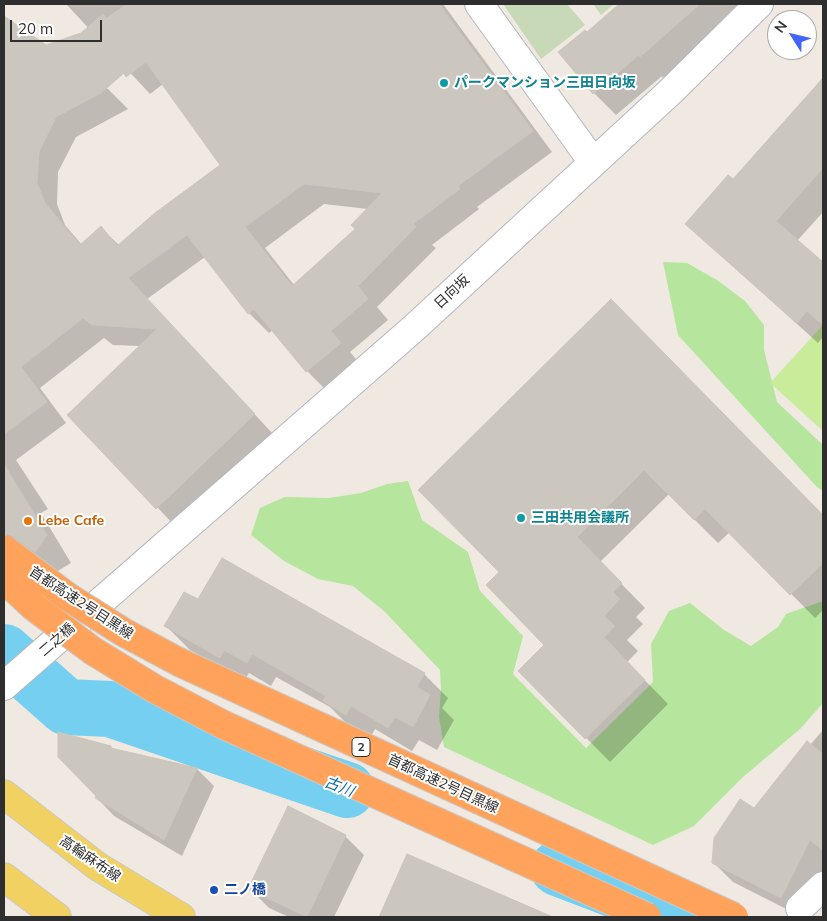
<!DOCTYPE html>
<html>
<head>
<meta charset="utf-8">
<style>
	body { margin:0 }
	#map { position:relative; width:827px; height:921px; overflow:hidden; background:#efe9e1; font-family:Mulish,sans-serif }
	canvas { display:block }
	.frame { position:absolute; inset:0; border:5px solid #2e2e2e; pointer-events:none }
	.north { position:absolute; left:767px; top:10px; width:50px; height:50px; box-sizing:border-box; background:#fff; border:1px solid #ababab; border-radius:50%; rotate:306deg; font-size:14px; font-weight:700; line-height:20px; text-align:center; color:#2e2e2e }
	.north::after { content:''; display:block; margin:auto; width:18px; height:22px; background:#4264fb; clip-path:polygon(50% 0,100% 100%,50% 72%,0 100%) }
	.scale { position:absolute; left:10px; top:20px; width:92px; height:22px; box-sizing:border-box; border:2px solid #2e2e2e; border-top:0; padding-left:6px; font-size:15px; line-height:18px; white-space:nowrap; color:#2e2e2e; -webkit-text-stroke:4px #fff; paint-order:stroke }
</style>
</head>
<body>
<div id="map">
<canvas width="827" height="921"></canvas>
<div class="frame"></div>
<div class="north">N</div>
<div class="scale">20 m</div>
</div>
<script>
const ctx = document.querySelector('canvas').getContext('2d');
ctx.lineJoin = 'round';
function fillPath(path, color) { ctx.fillStyle = color; ctx.fill(path, 'evenodd'); }
const shape = rows => new Path2D(rows.map(r => 'M' + r).join(''));
function trace(path, color, width, dash) { ctx.strokeStyle = color; ctx.lineWidth = width; ctx.lineCap = dash ? 'butt' : 'round'; ctx.setLineDash(dash || []); ctx.stroke(path); }
function label(font, color, halo, rows, align = 'center') {
  ctx.font = font + ' Mulish,"Noto Sans JP",sans-serif'; ctx.lineWidth = 4; ctx.setLineDash([]); ctx.textBaseline = 'middle'; ctx.strokeStyle = halo; ctx.fillStyle = color; for (const [text, x, y, turn = 0] of rows) {
    ctx.save(); ctx.translate(x, y); ctx.rotate((+turn || 0) * Math.PI / 180); ctx.textAlign = isNaN(turn) ? turn : align; if (halo) ctx.strokeText(text, 0, 0); ctx.fillText(text, 0, 0); ctx.restore();
  }
}
fillPath(shape([
	[663,262,687,263,717,280,745,301,764,325,764,350,777,402,823,445,823,491,817,487,678,335],
	[408,481,422,520,468,552,480,591,523,636,513,674,586,748,653,682,651,644,669,611,690,603,724,630,751,646,778,627,786,614,823,601,823,703,800,729,743,777,694,826,653,845,444,747,439,717,441,689,440,670,384,611,353,586,318,579,284,561,251,535,260,508,285,497,329,498,361,493,387,484]
]), '#b6e59e');
fillPath(shape([
	[503,4,567,4,585,25,541,59],
	[593,4,614,4,601,15]
]), '#c8d9b8');
fillPath(shape([
	[822,326,823,328,823,431,770,383]
]), '#c9ec9a');
fillPath(shape([
	[66,4,377,4,385,14,398,4,443,4,552,152,477,207,479,209,432,245,436,248,377,307,388,320,350,352,360,364,327,391,307,371,273,330,269,333,249,313,205,257,147,299,274,435,177,528,69,415,141,346,113,345,104,338,40,388,66,423,16,460,48,509,41,513,71,563,56,572,17,546,4,533,4,517,8,512,4,506,4,337,8,334,4,330,4,18,108,89,128,109,76,137,58,172,57,204,65,225,82,245,101,228,120,246,222,165,163,84,150,94],
	[324,204,368,209,357,229,294,285,265,248],
	[621,4,746,4,663,78,662,76,616,115,594,93,587,34],
	[823,78,823,212,797,241,823,265,823,337,818,343,686,224,733,181],
	[635,325,823,516,823,610,815,618,730,532,718,543,669,494,600,562,645,608,636,617,643,624,627,640,638,651,627,662,668,704,610,762,520,671,546,645,501,572],
	[199,601,424,674,448,698,442,708,454,720,437,750,419,740,412,751,375,729,370,738,348,725,330,707,276,677,271,686,249,673,244,681,190,650,166,626],
	[823,730,823,870,800,916,733,882,713,862,754,810],
	[111,748,113,750,197,769,214,786,182,856,114,816,97,798],
	[345,836,364,855,334,917,289,917,269,908,250,889],
	[407,855,550,917,380,917]
]), '#0003');
trace(shape([
	[4,652,66,707,110,709,347,790],
	[558,868,686,917]
]), '#75cff0', 56);
const building = shape([
	[127,4,439,4,533,131,458,186,460,189,413,224,416,227,358,286,368,299,331,331,341,343,306,372,254,309,248,314,187,235,128,278,255,414,156,509,67,415,157,329,92,325,83,318,21,367,47,402,4,434,4,16,46,45,81,33,103,14,107,18,127,4],
	[146,62,220,165,155,213,117,246,101,226,80,245,45,203,37,183,39,152,56,117,101,93,124,73,126,77,146,62],
	[304,184,382,193,351,225,355,229,292,286,245,227,304,184],
	[619,4,700,4,640,57,639,55,593,94,558,52,585,30,587,32,619,4],
	[823,78,823,168,776,221,823,262,823,325,807,311,797,323,685,224,728,175,733,179,823,78],
	[611,299,823,515,823,563,790,595,705,509,694,520,644,470,577,537,622,583,613,592,620,599,604,616,615,626,604,637,645,680,585,739,518,671,544,645,486,585,499,572,418,490,611,299],
	[4,464,47,535,35,552,13,536,4,533,4,464],
	[222,558,425,673,417,687,430,695,413,727,395,717,388,728,351,706,346,715,323,701,326,696,252,654,247,663,224,650,220,658,164,626,184,592,198,599,222,558],
	[58,732,111,746,111,748,197,768,164,840,95,798,96,796,58,757,58,732],
	[807,741,823,754,823,850,810,840,781,898,712,863,714,838,740,799,754,808,807,741],
	[288,806,346,835,307,917,248,889,288,806],
	[407,854,553,917,379,917,407,854]
]);
fillPath(building, '#cbc7bf');
trace(building, '#cbc5ba', 1);
const minor = shape([
	[479,4,593,162],
	[4,686,414,328,670,92,759,4],
	[800,908,823,886]
]);
const major = shape([
	[4,794,97,866,181,917],
	[4,877,57,917]
]);
trace(minor, '#b4b7c1', 30);
trace(major, '#c9c9c9', 30);
trace(minor, '#fff', 28);
trace(major, '#f2d163', 28);
const highwayBridge = shape([
	[4,549,68,597,123,632,179,662,734,917],
	[4,579,34,607,93,651,155,689,224,725,647,917]
]);
trace(highwayBridge, '#c9c9c9', 30, []);
trace(highwayBridge, '#ffa35c', 28);
for (const [x, y, r, color] of [
	[444,83,5,"#0f9aa8"],
	[521,518,5,"#0f9aa8"],
	[28,521,5,"#e8710a"],
	[214,890,5,"#1a4fb4"]
]) { const dot = new Path2D(); dot.arc(x, y, r, 0, 2 * Math.PI); ctx.fillStyle = color; ctx.fill(dot); trace(dot, '#fff', 2); }
for (const [x, y, w] of [
	[361,747,18]
]) { const box = new Path2D(); box.roundRect(x - w / 2, y - 9.5, w, 19, 4); ctx.fillStyle = '#fff'; ctx.fill(box); trace(box, '#2e2e2e', 1); }
label('bold 12px', '#2e2e2e', null, [
	["2",361,747]
]);
label('bold 14px', '#0d838f', '#fff', [
	["パークマンション三田日向坂",454,83],
	["三田共用会議所",531,518]
], 'left');
label('14px', '#2e2e2e', '#fff', [
	["日向坂",452,292,-43],
	["首都高速2号目黒線",81,603,33],
	["二之橋",57,640,-41],
	["首都高速2号目黒線",443,784,25],
	["高輪麻布線",90,859,34]
]);
label('bold 14px', '#c56008', '#fff', [
	["Lebe Cafe",38,521]
], 'left');
label('bold 14px', '#164399', '#fff', [
	["二ノ橋",224,890]
], 'left');
label('italic 15px', '#0d6fa3', '#fff', [
	["古川",339,787,21]
]);
</script>
</body>
</html>
